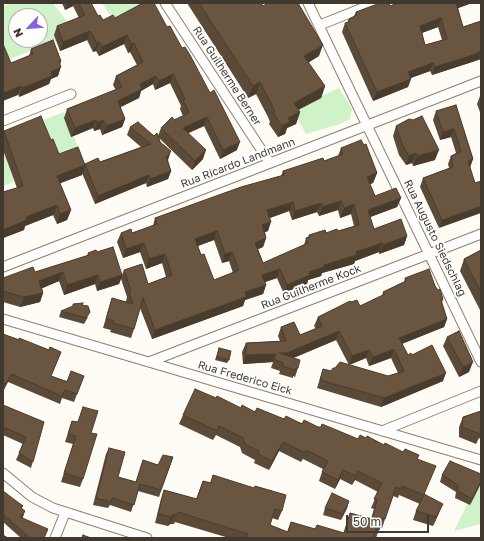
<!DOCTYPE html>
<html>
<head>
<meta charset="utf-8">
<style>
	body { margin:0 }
	#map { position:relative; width:484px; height:541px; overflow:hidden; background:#fffbf5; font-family:"Golos Text",sans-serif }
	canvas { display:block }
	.frame { position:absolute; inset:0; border:4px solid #41392f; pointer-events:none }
	.north { position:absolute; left:8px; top:8px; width:40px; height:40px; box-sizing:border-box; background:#fff; border:1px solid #b3b0ac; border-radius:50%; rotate:244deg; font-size:11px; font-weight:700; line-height:16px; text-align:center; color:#41392f }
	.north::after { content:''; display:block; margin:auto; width:14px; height:18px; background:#8561dc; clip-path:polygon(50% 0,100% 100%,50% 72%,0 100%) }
	.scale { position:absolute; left:346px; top:515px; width:83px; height:18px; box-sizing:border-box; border:2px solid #41392f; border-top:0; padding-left:5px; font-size:12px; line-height:14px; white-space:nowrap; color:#41392f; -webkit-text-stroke:3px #fff; paint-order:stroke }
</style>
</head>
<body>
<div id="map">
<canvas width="484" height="541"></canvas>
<div class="frame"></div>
<div class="north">N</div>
<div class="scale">50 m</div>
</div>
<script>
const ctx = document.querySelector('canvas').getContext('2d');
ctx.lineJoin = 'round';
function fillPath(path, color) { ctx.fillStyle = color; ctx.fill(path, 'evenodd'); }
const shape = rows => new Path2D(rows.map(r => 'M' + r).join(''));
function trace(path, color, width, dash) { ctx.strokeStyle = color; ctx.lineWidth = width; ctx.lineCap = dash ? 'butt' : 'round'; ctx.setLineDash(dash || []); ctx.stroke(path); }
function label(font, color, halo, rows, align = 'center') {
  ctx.font = font + ' "Golos Text",sans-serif'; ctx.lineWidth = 4; ctx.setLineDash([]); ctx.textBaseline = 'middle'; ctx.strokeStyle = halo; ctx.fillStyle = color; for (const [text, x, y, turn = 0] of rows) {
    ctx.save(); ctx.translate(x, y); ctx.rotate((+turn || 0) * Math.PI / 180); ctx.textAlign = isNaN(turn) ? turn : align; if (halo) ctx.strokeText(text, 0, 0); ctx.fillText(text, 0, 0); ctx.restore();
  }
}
fillPath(shape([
	[10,3,53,3,72,28,59,40,7,60,3,51,3,6],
	[16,16,40,16,40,40,16,40],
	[102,3,148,3,116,24],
	[339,88,352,109,350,119,340,124,306,134,292,109],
	[64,112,82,157,61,165,44,120],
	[3,151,14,182,3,186],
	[481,477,481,524,454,531]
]), '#cff2c9');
const street = shape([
	[165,3,270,163],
	[308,3,481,362],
	[320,25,375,3],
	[3,121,71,94],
	[3,267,481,81],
	[3,319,481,460],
	[149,362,481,234],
	[382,431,481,391],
	[3,473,32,497,53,508,147,538],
	[55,538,65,513]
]);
trace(street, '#927f66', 11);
trace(street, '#fff', 9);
fillPath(shape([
	[62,3,91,3,98,16,103,20,115,18,167,27,237,150,220,159,204,126,188,133,203,159,192,170,159,138,168,160,171,171,168,179,147,187,146,183,95,204,82,173,82,175,60,183,71,210,67,220,57,224,53,215,25,226,24,230,3,238,3,192,17,188,3,150,3,133,4,131,51,140,59,154,85,164,100,162,141,147,127,135,130,127,154,136,158,136,161,128,174,120,183,116,180,109,181,106,170,83,155,90,153,84,141,91,139,98,120,107,125,119,122,127,102,135,100,129,94,131,93,128,71,137,64,118,67,109,116,90,113,85,116,76,137,65,130,52,128,53,124,44,99,56,96,51,93,52,87,40,60,51,54,35,57,26,79,18,73,6,65,10],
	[187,3,261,3,263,6,319,56,308,62,325,86,321,98,298,110,300,112,296,124,287,128,285,134,278,137,269,124,270,122,268,117,256,94,248,98],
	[398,3,472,3,458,8,463,27,481,21,481,59,469,63,432,75,430,71,411,78,408,87,373,101,342,32,345,23,347,23,349,19,354,16,356,12,390,6],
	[438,27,442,40,425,45,422,33],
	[31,49,61,61,60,64,58,76,51,79,49,84,19,97,11,63,29,56],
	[480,96,481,96,481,115,477,104],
	[456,105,473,159,439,228,420,187,423,178,449,168,448,164,451,156,456,153,451,137,440,140,433,120,436,111],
	[396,126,435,160,413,166,412,163,406,165,399,155,393,136],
	[341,148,377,173,373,183,370,184,375,196,401,198,397,207,370,217,374,229,407,236,404,245,379,254,379,252,355,261,354,264,322,273,321,276,308,280,307,284,284,294,277,278,265,282,266,285,263,294,245,300,243,306,152,339,140,308,134,329,131,338,110,332,111,330,103,328,112,298,126,302,126,301,127,297,121,279,119,284,97,291,95,284,64,295,59,281,42,288,43,293,40,302,20,307,3,302,3,278,35,272,87,256,88,253,97,252,122,275,124,270,148,284,166,277,162,263,146,269,140,252,123,258,117,242,121,233,132,233,153,226,155,218,281,176,283,171,324,161,338,156],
	[338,210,340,218,351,214,354,226,338,231,309,235,308,237,306,238,304,245,263,263,258,249,263,247,266,238,265,232,268,231,270,218,289,211,292,220,317,212,319,216],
	[214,240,222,263,229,261,233,273,214,280,201,255,198,246],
	[481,250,481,312,460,271,464,259],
	[405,278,435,286,443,299,442,303,447,319,444,327,402,344,408,355,412,355,443,381,381,407,317,388,323,369,331,371,335,368,388,376,398,373,391,358,369,366,366,358,349,365,336,340,293,358,298,368,295,377,293,376,293,378,279,374,280,371,271,368,273,362,243,364,242,352,246,343,280,341,278,336,281,327,300,335,316,329,314,326,318,317,351,302,360,306,382,296,383,292,404,282],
	[61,311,88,317,84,324,59,317],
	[3,334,49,350,61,352,51,376,67,381,84,376,74,402,62,398,60,404,8,382,3,392],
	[447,337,469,372,459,377,443,346],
	[219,348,229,360,227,363,215,360],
	[3,405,44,422,31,468,16,460,23,444,3,435],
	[83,407,91,433,83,479,80,487,61,482,73,444,65,442,72,421,78,422],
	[241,408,318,427,358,439,366,438,403,452,419,455,417,459,425,495,439,513,433,526,413,520,416,511,420,504,399,495,398,498,393,496,382,528,380,527,376,538,229,538,175,522,174,524,170,524,168,526,155,523,161,499,164,490,196,499,203,481,210,483,213,475,282,511,278,520,272,518,270,525,287,532,291,522,315,529,344,533,350,513,371,519,374,509,371,508,378,492,355,480,352,485,340,479,335,489,319,481,323,469,303,459,301,462,279,451,269,470,254,463,255,460,242,453,240,447,216,435,213,440,179,424,183,415],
	[481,411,481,439,479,438,476,444,459,437,459,427,463,417],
	[109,448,118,477,136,482,143,460,158,465,173,457,159,497,138,491,131,512,110,505,108,508,93,505,106,454],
	[481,474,481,483,470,505,455,498,456,492,440,482,442,475],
	[3,491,22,508,23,517,23,518,45,538,21,538,3,522],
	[349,501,347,508,341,520,323,515,325,508]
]), '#5b4a37');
fillPath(shape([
	[68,3,74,3,73,6,65,10],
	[455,3,472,3,453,10],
	[441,18,438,27,416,35,420,26],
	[90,31,87,40,60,51,63,42],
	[127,35,124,44,99,56,102,47],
	[99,42,96,51,93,52,97,43],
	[134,43,130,52,128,53,131,44],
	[323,45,319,56,300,68,304,56],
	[481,51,481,59,469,63,432,75,435,67],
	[61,61,59,68,61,67,58,76,51,79,49,84,19,97,22,88,51,72,59,62],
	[433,63,430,71,405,80,408,72],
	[173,74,170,83,155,90,159,81],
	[156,76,153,84,141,91,139,98,115,110,118,101,140,84],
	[411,79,408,87,373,101,377,92],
	[260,82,256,94,248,98,253,86],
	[21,86,18,95,3,101,3,93],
	[325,86,321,98,290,114,294,103],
	[300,112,296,124,287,128,285,134,278,137,282,126,288,118],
	[207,117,204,126,180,137,183,128],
	[125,119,122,127,102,135,106,126],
	[96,120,93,128,71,137,75,128],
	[103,120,100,129,94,131,97,123],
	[454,129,451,137,440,140,443,132],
	[240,142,237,150,220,159,223,150],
	[206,150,203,159,192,170,195,161],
	[439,150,435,160,413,166,417,156],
	[171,151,168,160,163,165,166,157],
	[416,153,412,163,406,165,409,156],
	[473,159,470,168,468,161],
	[85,165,82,175,53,186,57,176],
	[171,171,168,179,147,187,150,179],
	[377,173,373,183,364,186,367,177],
	[149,175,146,183,95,204,98,196],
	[401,198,397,207,365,219,368,210],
	[341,201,338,210,319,216,322,207],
	[293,202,289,211,264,220,267,210],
	[321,203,317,212,292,220,295,211],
	[354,204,351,214,340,218,344,208],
	[57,205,53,215,25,226,24,230,3,238,3,230,26,217],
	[481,206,481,213,439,228,442,220],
	[71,210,67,220,57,224,60,214],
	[271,222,268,231,259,234,262,225],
	[217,231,214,240,192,248,195,239],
	[407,236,404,245,379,254,383,245],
	[266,238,263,247,252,252,255,243],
	[144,243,140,252,123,258,126,249],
	[382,243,379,252,355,261,354,264,322,273,321,276,308,280,307,284,284,294,287,285,309,272,324,265,356,252],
	[232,252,229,261,222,263,225,254],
	[165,254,162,263,146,269,149,259],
	[280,269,277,278,259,284,262,275],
	[63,272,59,281,36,291,39,281],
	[98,275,95,284,64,295,67,285],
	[122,275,119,284,97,291,100,282],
	[266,285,263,294,245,300,243,306,152,339,155,330,245,292],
	[43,293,40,302,20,307,24,297],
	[447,319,444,327,396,346,399,338],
	[339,331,336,340,284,362,279,353],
	[394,349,391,358,369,366,373,357],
	[369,350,366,358,349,365,352,356],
	[276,354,273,362,243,364,246,355],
	[473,362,469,372,459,377,463,367],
	[446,373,443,381,381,407,384,398],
	[283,442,279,451,269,470,272,461],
	[343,470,340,479,335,489,338,480],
	[358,471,355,480,352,485,356,476],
	[481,481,481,483,470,505,472,499],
	[349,501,347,508,341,520,343,514],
	[443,504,439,513,433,526,436,517],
	[25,511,23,517,18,523,20,517],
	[174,514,170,524,168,526,171,517]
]), '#4a3c2d');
const building = shape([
	[79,3,91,3,98,16,100,15,103,20,113,15,115,18,143,3,154,3,167,27,170,26,182,48,185,47,190,55,210,93,214,90,240,142,223,150,207,117,183,128,206,150,195,161,161,128,172,117,174,120,189,113,183,100,185,99,173,74,159,81,156,76,140,84,142,89,118,101,125,119,106,126,103,120,97,123,96,120,75,128,67,109,122,87,116,76,143,62,134,43,131,44,127,35,102,47,99,42,97,43,90,31,63,42,57,26,85,15,79,3],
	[199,3,261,3,263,6,268,3,298,3,323,45,304,56,325,86,294,103,300,112,288,118,290,122,282,126,273,113,275,112,272,105,260,82,253,86,199,3],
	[380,3,389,3,390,6,398,3,456,3,463,27,481,21,481,51,473,55,435,67,433,63,408,72,411,79,377,92,345,23,349,22,349,19,357,15,356,12,380,3],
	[441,18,447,39,425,45,420,26,441,18],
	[53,40,61,61,59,62,61,67,51,72,52,76,22,88,21,86,3,93,3,44,11,63,33,54,31,49,53,40],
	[456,105,473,159,468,161,475,183,481,181,481,206,442,220,423,178,453,167,451,156,461,152,454,129,443,132,436,111,456,105],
	[41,116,51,140,53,139,59,154,78,147,85,165,57,176,71,210,60,214,57,205,26,217,27,220,3,230,3,192,23,186,4,131,41,116],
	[422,116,439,150,417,156,416,153,409,156,403,146,396,126,409,119,413,120,422,116],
	[138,122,154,136,157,133,160,142,171,151,166,157,171,171,150,179,149,175,98,196,85,164,98,158,100,162,151,144,130,127,138,122],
	[361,140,364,145,366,144,377,173,367,177,375,196,396,188,401,198,368,210,374,229,401,219,407,236,383,245,382,243,356,252,357,255,324,265,324,267,309,272,310,275,287,285,280,269,262,275,266,285,245,292,246,297,155,330,143,298,134,329,113,323,114,321,106,319,112,298,133,304,129,292,131,291,124,270,142,264,148,284,172,275,165,254,149,259,144,243,126,249,121,233,131,229,132,233,157,224,155,218,241,187,284,175,283,171,323,158,324,161,343,154,341,148,361,140],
	[341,201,344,208,354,204,359,225,338,231,337,229,326,233,325,230,309,235,310,237,306,238,308,243,263,263,255,243,266,238,262,225,271,222,267,210,293,202,295,211,321,203,322,207,341,201],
	[217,231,225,254,232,252,239,270,214,280,204,254,201,255,195,239,217,231],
	[113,247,122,275,100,282,98,275,67,285,63,272,39,281,43,293,24,297,3,291,3,278,33,267,35,272,89,255,88,253,96,250,97,252,113,247],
	[481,250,481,292,464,259,481,250],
	[429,269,435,286,438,290,440,289,443,299,441,300,447,319,399,338,408,355,411,353,412,355,432,345,446,373,384,398,320,380,323,369,331,371,333,368,335,368,340,362,388,376,404,371,394,349,373,357,369,350,352,356,339,331,287,353,279,353,300,360,298,368,296,368,296,370,282,366,283,363,274,359,276,354,246,355,246,343,286,341,281,327,294,322,300,335,322,326,318,317,350,301,351,302,357,300,360,306,385,294,383,292,406,281,405,278,429,269],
	[83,303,82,305,88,306,90,312,86,318,61,311,73,306,73,304,83,303],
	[459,331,473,362,463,367,447,337,459,331],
	[3,334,19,340,19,338,49,350,50,347,61,352,51,376,67,382,71,371,84,376,77,394,65,390,62,396,11,374,6,384,3,383,3,334],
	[219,348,231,351,229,360,217,357,219,348],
	[195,389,216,398,217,396,241,408,242,405,255,412,257,408,284,419,286,416,302,424,304,420,318,427,321,427,322,424,358,439,360,435,366,438,367,436,384,445,385,443,403,452,405,449,419,455,417,459,436,466,424,494,443,504,436,517,416,511,424,495,402,486,401,489,396,487,385,519,383,518,379,530,376,529,373,538,246,538,248,534,178,512,177,515,174,514,171,517,158,514,164,490,197,499,203,481,211,483,213,475,254,488,255,486,286,495,282,511,275,509,270,525,288,532,291,522,315,529,317,525,344,533,350,513,372,519,377,500,374,499,382,483,358,471,356,476,343,470,338,480,322,472,328,461,306,450,305,453,283,442,272,461,258,454,259,451,245,444,243,438,219,426,217,431,183,415,195,389],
	[3,405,44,422,33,462,19,453,26,437,3,427,3,405],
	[83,407,98,411,91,433,97,434,83,479,64,473,76,436,68,434,72,421,78,422,83,407],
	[481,411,481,431,480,434,462,427,463,417,481,411],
	[109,448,125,452,118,477,136,482,143,460,158,465,163,455,173,457,161,490,140,484,134,505,112,498,111,502,96,498,109,448],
	[450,461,481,474,481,481,472,499,458,491,458,485,442,475,450,461],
	[3,491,23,506,21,508,25,511,20,517,48,529,44,538,30,538,3,514,3,491],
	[332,493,349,501,343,514,325,508,332,493],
	[3,535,8,538,3,538,3,535],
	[83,535,91,538,82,538,83,535]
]);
fillPath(building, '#6a5640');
trace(building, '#4a3c2d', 1);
label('11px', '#41392f', '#fff', [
	["Rua Guilherme Berner",227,76,57],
	["Rua Ricardo Landmann",238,163,-21],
	["Rua Augusto Siedschlag",435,238,64],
	["Rua Guilherme Kock",311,287,-21],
	["Rua Frederico Eick",245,378,16]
]);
</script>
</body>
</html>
